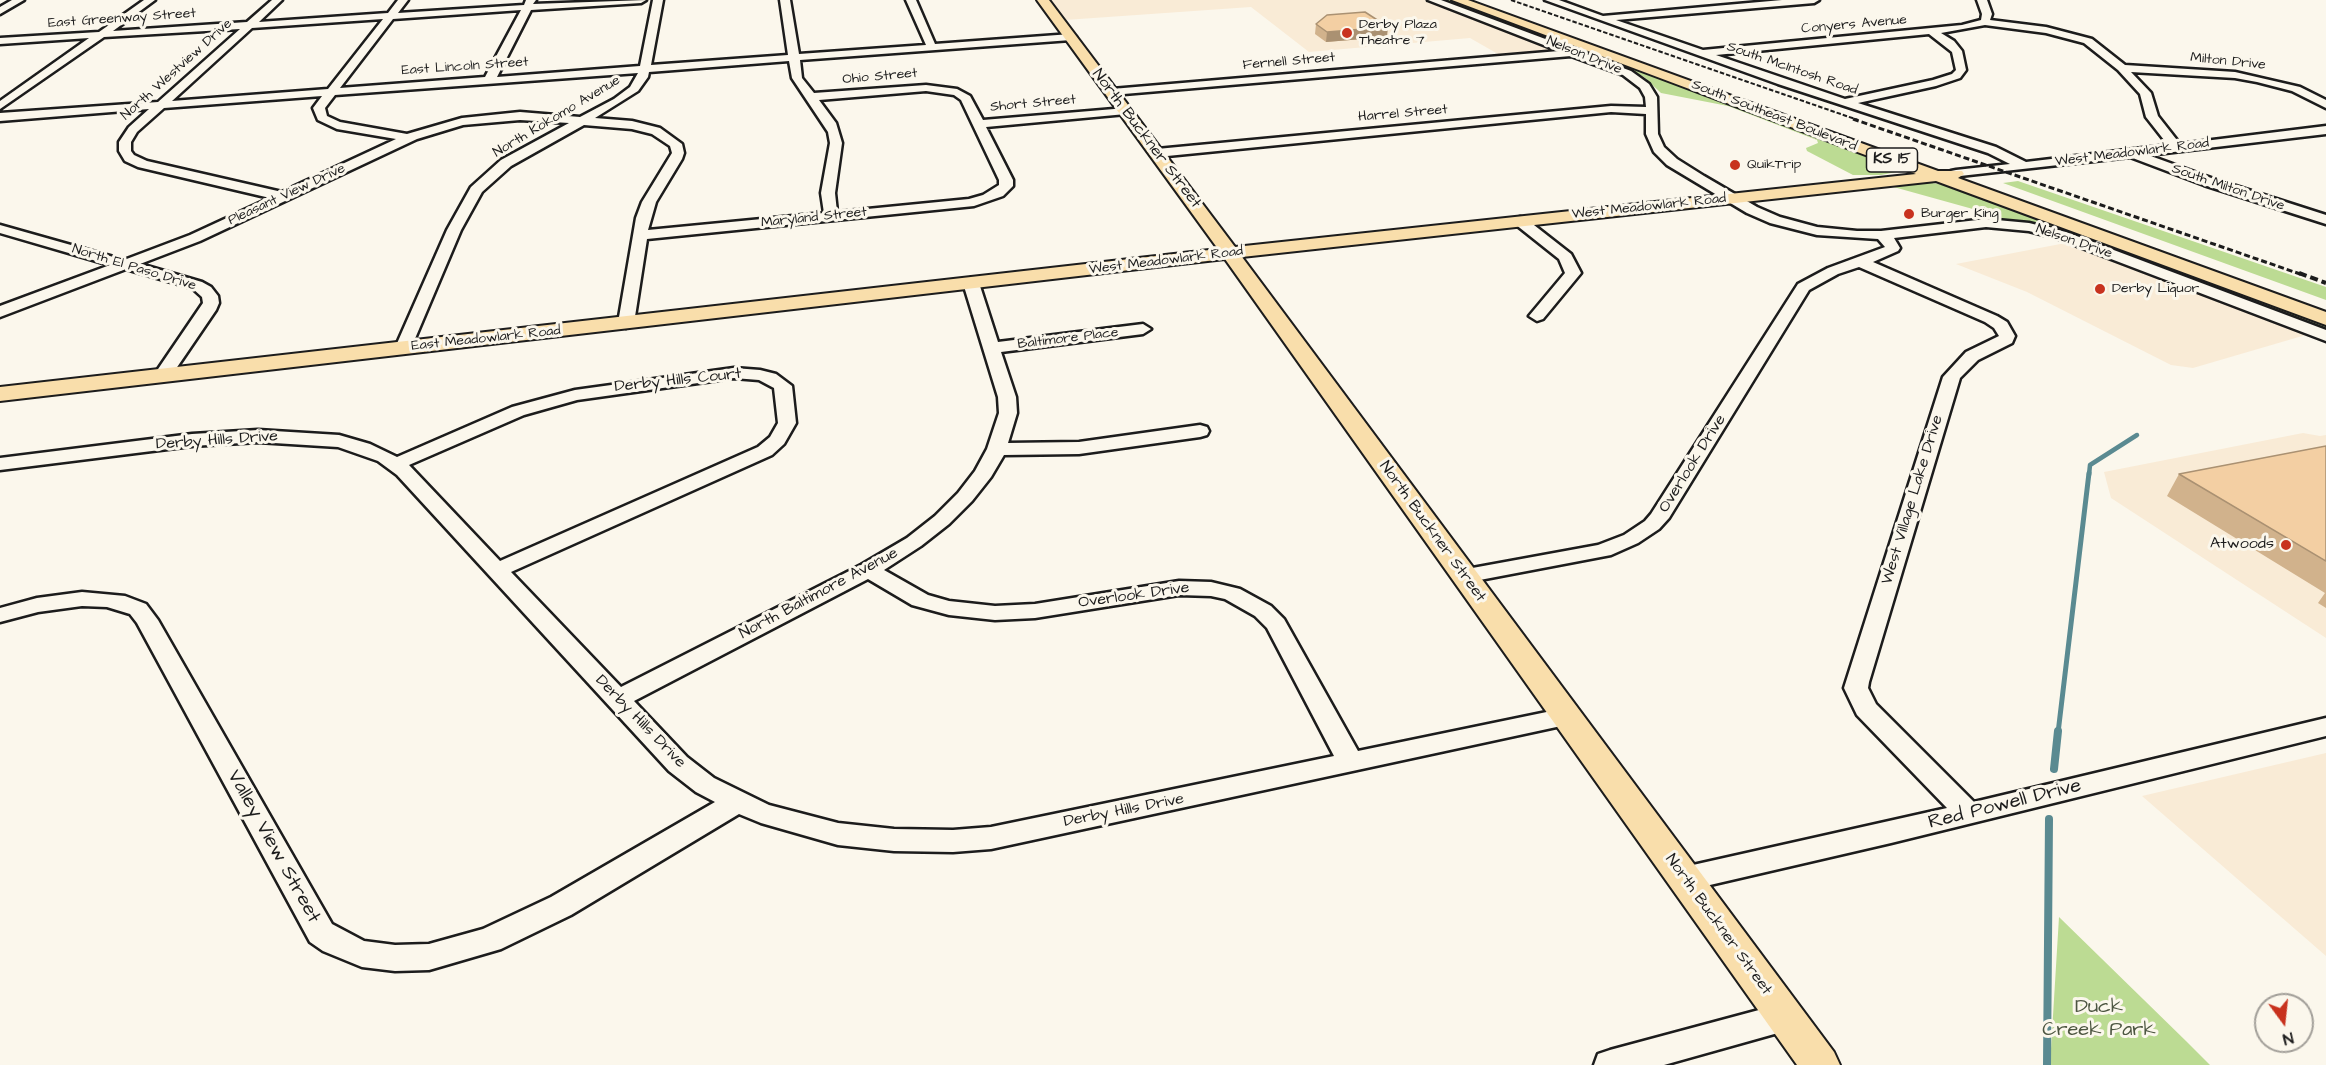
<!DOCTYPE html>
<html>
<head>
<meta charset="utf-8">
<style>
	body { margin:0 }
	#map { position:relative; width:2326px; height:1065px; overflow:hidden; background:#fbf7ec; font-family:"Architects Daughter",sans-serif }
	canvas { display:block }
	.north { position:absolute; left:2254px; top:993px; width:60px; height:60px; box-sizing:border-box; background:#fbf7ec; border:2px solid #a29f99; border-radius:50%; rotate:165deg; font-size:16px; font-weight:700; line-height:24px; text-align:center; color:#1c1c1c }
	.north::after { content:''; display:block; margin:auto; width:21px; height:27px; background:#c8321e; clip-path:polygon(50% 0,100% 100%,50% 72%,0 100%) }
</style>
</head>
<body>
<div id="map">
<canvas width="2326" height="1065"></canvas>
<div class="north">N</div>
</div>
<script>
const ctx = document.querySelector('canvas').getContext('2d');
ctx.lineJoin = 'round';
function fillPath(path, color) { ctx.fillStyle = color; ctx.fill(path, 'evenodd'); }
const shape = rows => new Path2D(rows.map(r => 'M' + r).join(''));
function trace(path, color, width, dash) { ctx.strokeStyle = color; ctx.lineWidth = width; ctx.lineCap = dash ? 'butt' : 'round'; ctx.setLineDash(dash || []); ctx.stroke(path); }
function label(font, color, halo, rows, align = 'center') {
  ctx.font = font + ' "Architects Daughter",sans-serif'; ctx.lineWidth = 6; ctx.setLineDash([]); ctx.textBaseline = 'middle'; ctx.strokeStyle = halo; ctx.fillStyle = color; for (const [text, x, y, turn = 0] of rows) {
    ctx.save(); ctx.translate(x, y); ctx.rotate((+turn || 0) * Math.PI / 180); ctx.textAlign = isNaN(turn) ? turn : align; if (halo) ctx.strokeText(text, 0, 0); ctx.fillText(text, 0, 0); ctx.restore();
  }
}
fillPath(shape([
	[1050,0,1433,0,1576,52,1505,58,1470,38,1309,52,1251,7,1065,20],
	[2076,241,2316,332,2193,368,2171,365,2027,292,1956,264],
	[2303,433,2320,436,2326,435,2326,638,2111,498,2104,472],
	[2326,753,2326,956,2142,796]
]), '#f9ebd6');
fillPath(shape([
	[1441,0,1451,0,1597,54,1883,163,1896,168,1896,172,1881,175,1853,175,1807,151,1806,148,1818,143,1817,140,1804,135,1728,106,1661,93,1644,77,1628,69],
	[2018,181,2326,287,2326,300,2003,183],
	[1926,182,1950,186,2326,324,2326,330,2019,223,1991,219,1974,214,1980,211,1890,186],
	[2059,917,2186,1041,2210,1065,2050,1065]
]), '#bcdb93');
trace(shape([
	[2089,475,2090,465,2137,435]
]), '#5a8a91', 4.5);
trace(shape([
	[2058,733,2089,473]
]), '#5a8a91', 5);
trace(shape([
	[2054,769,2058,731],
	[2047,1065,2049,819]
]), '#5a8a91', 8);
const minor = shape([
	[12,0,24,0,0,14,0,7,12,0],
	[144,0,155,0,113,31,247,22,272,0,282,0,259,22,388,13,398,0,408,0,398,13,524,5,526,0,536,0,533,4,646,0,641,3,531,10,497,77,640,66,653,0,663,0,651,65,788,55,780,0,790,0,799,54,926,45,906,0,916,0,935,44,1071,34,1076,37,1071,40,800,60,802,78,814,93,926,85,957,89,970,96,983,120,1126,108,1132,111,1126,114,986,127,1013,180,1013,186,1003,196,974,206,647,239,634,323,626,328,618,323,636,218,642,202,672,153,670,146,652,134,632,129,584,125,511,166,482,192,461,230,411,348,409,352,397,352,395,348,447,230,471,187,501,160,569,123,520,120,463,125,417,139,200,241,140,264,202,282,211,287,218,296,219,303,216,310,169,379,163,380,157,379,154,375,203,303,202,297,192,288,126,269,0,317,0,306,110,265,0,233,0,225,124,260,190,235,270,198,138,167,125,161,119,151,119,142,129,127,149,109,0,121,0,113,158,102,240,29,104,37,0,109,0,101,89,38,0,44,0,38,99,32,144,0],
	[521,10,485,77,340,88,393,19,521,10],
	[383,19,328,89,172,101,252,28,383,19],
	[789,61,792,78,828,132,830,143,821,193,824,213,648,230,656,202,682,159,684,153,682,144,660,128,632,121,595,118,638,91,648,77,649,72,789,61],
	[638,73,630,87,614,99,580,117,520,112,462,118,407,134,340,122,327,116,325,108,335,95,638,73],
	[926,91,954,95,961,100,999,180,999,185,983,195,969,199,837,212,835,193,842,143,836,123,819,100,926,91],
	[322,96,313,108,318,120,337,129,396,139,282,192,147,161,134,155,131,151,131,142,137,132,164,108,322,96],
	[1428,0,1441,0,1631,71,1649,84,1657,97,1658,134,1664,147,1677,159,1704,176,1757,207,1780,217,1817,227,1857,231,1881,231,1986,219,2029,223,2066,232,2326,330,2326,341,2056,238,2029,231,1986,227,1894,238,1900,248,1898,251,1873,262,1997,316,2007,322,2015,336,2012,343,1978,360,1960,378,1869,682,1868,688,1876,704,1974,802,2326,718,2326,736,1891,843,1684,891,1674,887,1670,879,1674,871,1684,867,1947,808,1857,715,1844,688,1943,377,1966,352,1999,336,1994,328,1985,322,1859,267,1838,274,1809,290,1669,518,1659,529,1638,543,1611,555,1464,583,1456,581,1453,576,1456,571,1598,545,1624,535,1645,521,1651,514,1798,284,1828,268,1885,247,1878,239,1817,235,1770,223,1747,213,1667,165,1654,152,1646,134,1646,114,1611,112,1157,157,1151,153,1157,149,1611,106,1646,107,1645,97,1640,88,1623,75,1571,56,1112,95,1106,92,1112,89,1559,51,1428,0],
	[1545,0,1559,0,1603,16,1782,0,1819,0,1814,3,1616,20,1703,50,1962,25,1981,20,1982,14,1977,0,1987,0,1992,14,1990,20,2046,27,2092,39,2125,65,2235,72,2300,87,2326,100,2326,108,2292,91,2257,82,2235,78,2131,72,2151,93,2158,116,2180,144,2326,126,2326,134,2148,155,2214,179,2326,215,2326,224,2204,185,2130,157,1951,177,1949,174,1951,171,1956,170,2010,164,1988,153,1778,84,1545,0],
	[1985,25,2046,33,2084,43,2118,70,2140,94,2146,117,2168,145,2026,162,1996,147,1858,103,1936,86,1960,78,1966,70,1962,51,1954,41,1941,33,1985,25],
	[1929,34,1952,52,1956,70,1952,74,1933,80,1845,99,1716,55,1929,34],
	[1520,217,1525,218,1571,254,1581,273,1543,319,1537,321,1529,316,1565,273,1559,259,1515,224,1513,221,1520,217],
	[971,278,979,283,998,342,1143,324,1151,329,1143,334,1001,352,1016,397,1017,413,1008,443,1079,442,1200,425,1207,427,1209,431,1207,435,1200,437,1079,454,1004,455,991,477,972,501,949,524,921,546,884,570,928,595,949,601,995,606,1035,604,1179,581,1211,582,1240,589,1271,606,1284,619,1358,751,1566,708,1575,711,1579,717,1575,723,991,849,953,852,894,851,838,845,761,823,739,814,571,915,501,949,429,970,395,971,362,967,323,951,310,942,137,623,130,614,107,607,82,606,38,612,0,622,0,608,37,598,82,592,125,596,146,604,158,620,332,924,364,941,395,945,429,944,483,929,551,897,715,802,696,792,669,771,397,475,378,461,338,447,258,442,192,446,0,470,0,458,192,434,258,430,339,435,370,444,397,457,512,407,575,390,734,368,760,370,776,374,792,386,796,423,784,444,772,455,511,572,621,687,861,565,907,538,935,516,958,493,975,471,987,449,999,413,998,397,963,283,971,278],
	[734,378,759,380,774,388,778,423,770,437,758,447,500,561,409,465,524,415,577,400,734,378],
	[868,579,912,605,949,615,995,620,1035,618,1179,595,1211,596,1225,599,1255,616,1267,628,1334,756,991,827,953,830,894,829,838,823,769,805,714,778,687,757,634,701,868,579],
	[1785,1003,1796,1007,1801,1017,1796,1027,1785,1031,1664,1065,1594,1065,1598,1054,1610,1050,1785,1003]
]);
const major = shape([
	[1037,0,1049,0,1235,247,1916,174,1452,0,1468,0,1938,171,1962,171,1964,174,1958,178,2326,312,2326,325,1936,181,1242,257,1834,1052,1840,1065,1797,1065,1225,259,0,401,0,387,1218,249,1037,0]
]);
trace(minor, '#1c1c1c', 5);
trace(major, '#1c1c1c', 4);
fillPath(minor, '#fbf7ec');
fillPath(major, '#f9deab');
trace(shape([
	[1511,0,1858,120]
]), '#1c1c1c', 2, [4.5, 2]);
trace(shape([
	[1853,119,2303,275]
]), '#1c1c1c', 3, [6, 3]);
trace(shape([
	[2299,273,2326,283]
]), '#1c1c1c', 4, [8, 4]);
fillPath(shape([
	[1316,24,1387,37,1326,42,1315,34],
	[2326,446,2326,608,2318,603,2325,593,2167,496,2179,474]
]), '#d1b28c');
fillPath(shape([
	[1388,27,1387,37,1326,42,1327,32]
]), '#aa9172');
const building = shape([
	[1365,12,1388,27,1327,32,1316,24,1327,15,1365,12],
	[2326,446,2326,561,2179,474,2326,446]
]);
fillPath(building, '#f3cfa3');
trace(building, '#aa9172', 1.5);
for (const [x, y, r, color] of [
	[1347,33,6,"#c8321e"],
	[1735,165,6,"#c8321e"],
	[1909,214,6,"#c8321e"],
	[2100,289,6,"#c8321e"],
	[2286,545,6,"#c8321e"]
]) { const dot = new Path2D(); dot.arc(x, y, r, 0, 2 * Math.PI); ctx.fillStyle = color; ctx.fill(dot); trace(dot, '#fbf7ec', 2); }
label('14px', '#1c1c1c', '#fbf7ec', [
	["East Greenway Street",122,19,-4],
	["Conyers Avenue",1854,25,-5],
	["Nelson Drive",1584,56,22],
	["Fernell Street",1289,62,-5],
	["Milton Drive",2228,62,6],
	["East Lincoln Street",465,67,-4],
	["South McIntosh Road",1792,69,19],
	["North Westview Drive",177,70,-42],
	["Ohio Street",880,77,-5],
	["Short Street",1033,104,-5],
	["Harrel Street",1403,114,-5],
	["South Southeast Boulevard",1774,116,21],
	["North Kokomo Avenue",557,117,-31],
	["West Meadowlark Road",2132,153,-7],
	["South Milton Drive",2228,188,19],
	["Pleasant View Drive",287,195,-25],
	["West Meadowlark Road",1649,207,-6],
	["Maryland Street",814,218,-6],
	["Nelson Drive",2074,242,19],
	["West Meadowlark Road",1166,261,-7],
	["North El Paso Drive",134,268,17],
	["East Meadowlark Road",486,339,-6],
	["Baltimore Place",1068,339,-7]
]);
label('14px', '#1c1c1c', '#fbf7ec', [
	["Derby Plaza",1359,25],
	["Theatre 7",1359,41],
	["QuikTrip",1747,165],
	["Burger King",1921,214],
	["Derby Liquor",2112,289]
], 'left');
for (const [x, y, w] of [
	[1892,160,51]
]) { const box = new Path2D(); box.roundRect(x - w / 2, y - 12, w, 24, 4.5); ctx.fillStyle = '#fbf7ec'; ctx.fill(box); trace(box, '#1c1c1c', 1.5); }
label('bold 15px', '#1c1c1c', null, [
	["KS 15",1892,160]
]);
label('16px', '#1c1c1c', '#fbf7ec', [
	["North Buckner Street",1146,139,53],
	["Derby Hills Court",678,381,-6],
	["Derby Hills Drive",217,441,-4],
	["Overlook Drive",1693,464,-58],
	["West Village Lake Drive",1913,500,-73],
	["North Buckner Street",1432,532,54],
	["North Baltimore Avenue",819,594,-28],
	["Overlook Drive",1134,596,-8],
	["Derby Hills Drive",640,722,46],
	["Derby Hills Drive",1124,811,-11],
	["North Buckner Street",1718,925,54]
]);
label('16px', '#1c1c1c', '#fbf7ec', [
	["Atwoods",2274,545]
], 'right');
label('20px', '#1c1c1c', '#fbf7ec', [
	["Red Powell Drive",2005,805,-14],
	["Valley View Street",273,847,61]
]);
label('20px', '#4c5540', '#fbf7ec', [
	["Duck",2099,1008],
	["Creek Park",2099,1031]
]);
</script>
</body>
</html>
